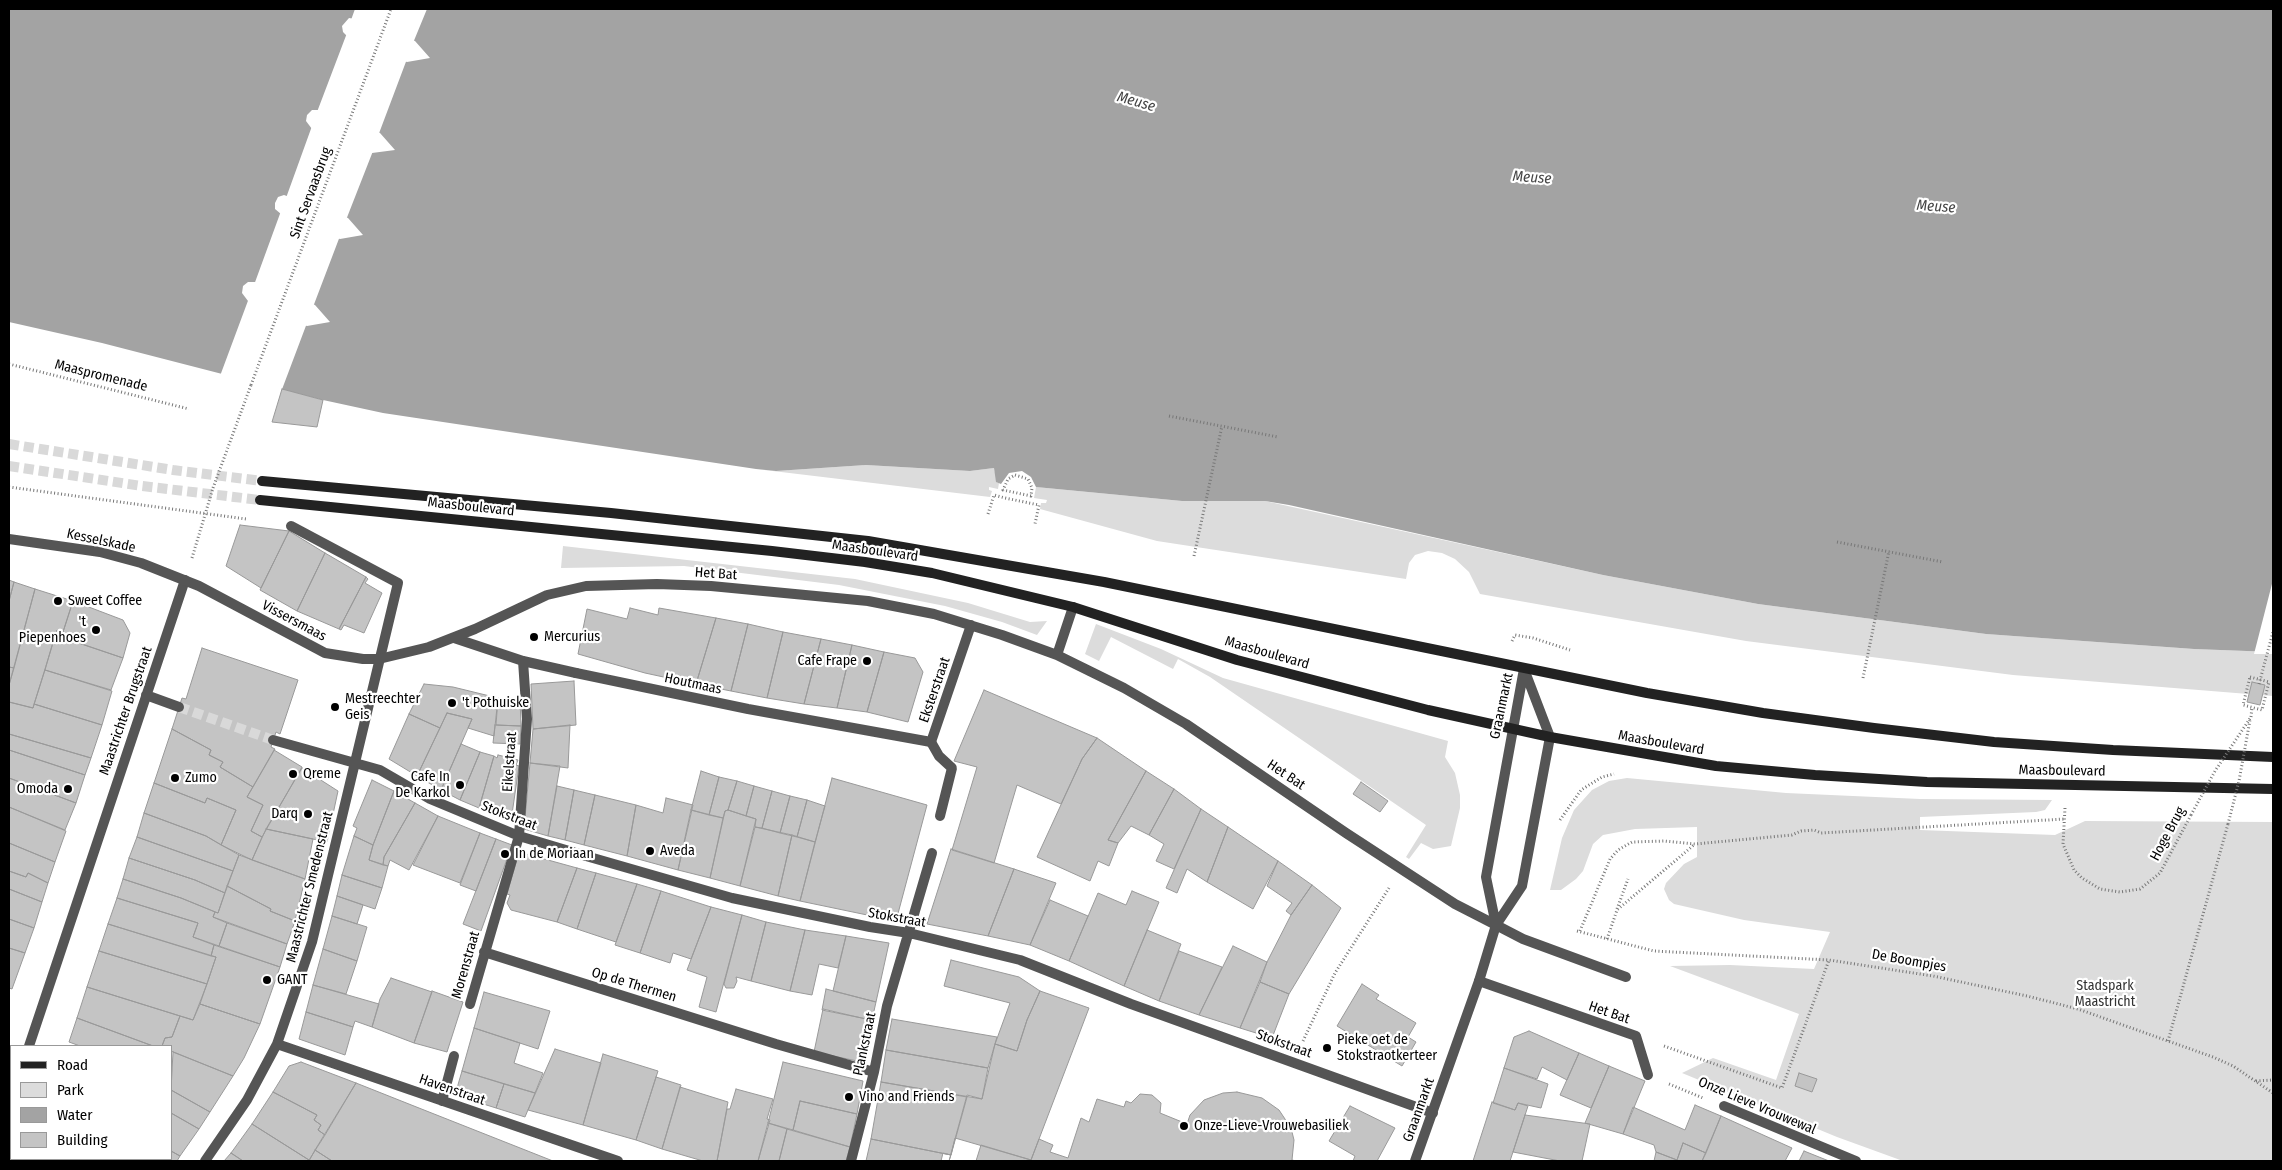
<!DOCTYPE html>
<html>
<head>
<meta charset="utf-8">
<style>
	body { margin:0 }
	#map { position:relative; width:2282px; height:1170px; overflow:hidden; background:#fff; font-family:"Fira Sans Condensed",sans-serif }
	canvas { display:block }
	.frame { position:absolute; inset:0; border:10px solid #000; pointer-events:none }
	.legend { position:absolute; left:10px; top:1045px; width:162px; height:115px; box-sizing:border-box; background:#fff; border:1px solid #999; margin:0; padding:6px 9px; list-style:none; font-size:15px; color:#000 }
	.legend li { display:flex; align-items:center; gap:10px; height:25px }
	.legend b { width:25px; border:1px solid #999 }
</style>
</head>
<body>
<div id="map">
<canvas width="2282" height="1170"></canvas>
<div class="frame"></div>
<ul class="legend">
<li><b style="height:6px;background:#222"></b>Road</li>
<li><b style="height:14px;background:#dcdcdc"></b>Park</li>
<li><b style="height:14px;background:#a3a3a3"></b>Water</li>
<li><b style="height:14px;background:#c4c4c4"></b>Building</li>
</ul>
</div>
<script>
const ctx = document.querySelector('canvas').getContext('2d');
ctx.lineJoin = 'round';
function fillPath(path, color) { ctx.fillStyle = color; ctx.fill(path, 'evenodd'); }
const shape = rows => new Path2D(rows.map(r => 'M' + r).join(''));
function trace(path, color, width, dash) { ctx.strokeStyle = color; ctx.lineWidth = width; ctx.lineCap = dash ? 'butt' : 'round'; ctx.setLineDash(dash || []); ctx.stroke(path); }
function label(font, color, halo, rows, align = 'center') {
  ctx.font = font + ' "Fira Sans Condensed",sans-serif'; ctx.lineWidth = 4.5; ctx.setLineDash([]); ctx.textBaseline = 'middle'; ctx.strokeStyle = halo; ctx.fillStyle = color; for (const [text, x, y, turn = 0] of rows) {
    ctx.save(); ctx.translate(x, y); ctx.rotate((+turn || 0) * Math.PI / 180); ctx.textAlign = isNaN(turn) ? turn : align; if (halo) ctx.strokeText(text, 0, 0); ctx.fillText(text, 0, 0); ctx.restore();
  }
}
fillPath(shape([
	[866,465,970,471,994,468,997,482,999,483,998,489,989,487,989,490,992,491,990,497,756,469,776,471],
	[1036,487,1182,501,1265,501,1603,575,1758,604,1986,634,2194,649,2273,652,2273,696,2013,675,1746,641,1480,594,1469,572,1455,559,1442,553,1428,551,1415,555,1409,563,1406,579,1157,541,1040,509,1041,503,1046,503,1047,500,1034,498],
	[563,546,855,579,968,603,1030,622,1047,621,1037,635,1002,622,945,606,839,585,684,566,561,568],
	[1096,624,1161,649,1223,678,1448,741,1445,757,1455,773,1460,795,1460,808,1451,846,1433,849,1421,843,1409,859,1406,857,1426,825,1210,677,1178,659,1173,669,1111,637,1099,661,1085,654],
	[1627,778,1786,793,1920,799,2052,800,2045,810,2036,812,1920,817,1920,830,2055,835,2085,821,2273,822,2273,1161,1903,1161,1837,1137,1682,1073,1713,1058,1776,1080,1799,1014,1670,966,1730,965,1814,969,1830,932,1744,920,1674,904,1669,900,1664,889,1666,883,1684,864,1697,857,1697,827,1635,829,1603,835,1593,844,1583,871,1576,879,1561,890,1550,890,1562,838,1574,810,1592,790,1609,781]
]), '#dcdcdc');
fillPath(shape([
	[9,9,2273,9,2273,652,2194,649,1986,634,1758,604,1603,575,1289,505,1265,501,1182,501,1036,487,1031,477,1022,471,1009,473,1001,484,996,482,994,468,970,471,866,465,776,471,756,469,383,413,323,400,102,343,9,322],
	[349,18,355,19,415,41,430,58,407,62,348,37,343,32,342,26],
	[312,110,319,110,380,133,395,150,372,153,312,129,306,121,307,115],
	[284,195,348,218,363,235,340,239,281,214,275,209,275,203,278,197],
	[248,282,255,282,315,305,330,322,307,326,248,301,242,293,243,286]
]), '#a3a3a3');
fillPath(shape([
	[355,9,427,9,413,43,351,20],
	[347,33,407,59,378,136,317,112],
	[312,126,373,151,346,220,286,198],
	[281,211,340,236,313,307,254,285],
	[249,298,307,323,281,392,220,376],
	[2273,580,2273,654,2254,654]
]), '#fff');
const building = shape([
	[282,389,323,400,317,427,272,422,282,389],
	[240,525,289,531,261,588,226,566,240,525],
	[289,531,325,553,297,611,260,590,289,531],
	[325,553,366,577,339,629,297,611,325,553],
	[366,577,368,579,365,583,382,593,364,633,344,625,341,630,339,629,366,577],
	[9,580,14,582,9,601,9,580],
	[14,582,35,589,14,668,9,667,9,601,14,582],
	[35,589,73,601,63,632,57,630,33,708,9,702,9,685,35,589],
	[73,601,123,620,130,633,123,658,55,635,57,630,63,632,73,601],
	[630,608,658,615,659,608,716,618,696,684,645,673,578,654,587,609,627,619,630,608],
	[716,618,748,624,731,691,696,684,716,618],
	[748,624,783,632,767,698,731,691,748,624],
	[783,632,821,639,804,704,767,698,783,632],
	[55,635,123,658,111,690,45,670,55,635],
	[821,639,852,645,837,708,804,704,821,639],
	[852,645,884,652,867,712,837,708,852,645],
	[202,648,298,680,280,734,276,732,271,747,275,749,253,787,220,767,223,762,209,755,211,750,172,729,182,698,186,699,202,648],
	[884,652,915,658,923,672,908,722,867,712,884,652],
	[9,667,14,668,9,685,9,667],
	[45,670,112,691,102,725,34,704,45,670],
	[574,681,576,725,533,729,531,684,574,681],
	[2252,682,2265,685,2260,705,2247,702,2252,682],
	[424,684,453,687,498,698,494,736,468,728,472,719,447,713,440,728,409,714,424,684],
	[984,690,1097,738,1082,759,1061,804,1017,785,994,863,952,850,977,767,954,761,984,690],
	[498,698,520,698,521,726,496,725,498,698],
	[9,702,33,708,34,704,102,725,91,758,9,734,9,702],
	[447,713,472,719,441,790,417,776,447,713],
	[409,714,440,728,417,776,389,759,409,714],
	[495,725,521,726,520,744,493,743,495,725],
	[570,725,568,768,530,763,533,729,570,725],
	[172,729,211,750,209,755,223,762,220,767,253,787,247,797,263,805,251,831,262,837,252,860,221,845,236,810,207,798,205,803,154,783,172,729],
	[9,734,91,758,85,775,9,750,9,734],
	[1097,738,1146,771,1108,840,1118,843,1109,866,1098,861,1090,881,1037,857,1082,759,1097,738],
	[461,744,480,752,460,800,441,790,461,744],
	[9,750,85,775,76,803,9,778,9,750],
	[274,750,302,767,262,837,251,831,263,805,247,797,274,750],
	[480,752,494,756,479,808,460,800,480,752],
	[498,755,518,760,516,765,519,766,511,821,479,808,494,756,497,758,498,755],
	[530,763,560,766,548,836,524,829,530,763],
	[302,768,338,791,327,842,266,829,302,768],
	[701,771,719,777,709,815,691,810,701,771],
	[1146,771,1174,789,1149,835,1131,826,1118,843,1108,840,1146,771],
	[719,777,737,781,728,810,725,811,723,818,709,815,719,777],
	[9,778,76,803,65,830,9,807,9,778],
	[832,778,927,805,896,921,800,901,832,778],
	[372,780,394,791,373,845,354,836,357,828,353,826,372,780],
	[737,781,754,786,746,816,728,810,737,781],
	[1361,782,1388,801,1380,812,1353,794,1361,782],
	[154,783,205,803,207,798,236,810,221,845,206,836,144,813,154,783],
	[557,786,574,790,565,840,548,836,557,786],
	[754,786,772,791,762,828,755,827,756,819,746,816,754,786],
	[1174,789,1201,809,1174,869,1156,861,1164,844,1149,835,1174,789],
	[574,790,595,795,584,845,565,840,574,790],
	[394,791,415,803,384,857,383,865,369,860,373,845,394,791],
	[772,791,790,796,780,833,762,828,772,791],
	[595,795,636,805,627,856,584,845,595,795],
	[790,796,807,800,797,837,780,833,790,796],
	[666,798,693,805,678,870,627,856,636,805,663,813,666,798],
	[807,800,825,806,815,842,797,837,807,800],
	[415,803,438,816,409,870,390,860,388,866,383,865,384,857,415,803],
	[9,807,66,831,55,862,9,843,9,807],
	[1201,809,1228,827,1207,882,1187,869,1177,893,1166,888,1201,809],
	[691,810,723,818,710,878,678,870,691,810],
	[728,810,756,819,740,886,710,878,725,811,728,810],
	[144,813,206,836,239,855,233,871,137,837,144,813],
	[438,816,480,833,460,883,413,865,438,816],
	[755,827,792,835,778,896,740,886,755,827],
	[1228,827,1278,861,1253,909,1207,882,1228,827],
	[266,829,313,839,305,879,252,860,266,829],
	[480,833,496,839,476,891,460,885,480,833],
	[792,835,815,842,800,901,778,896,792,835],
	[354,836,373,845,369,860,388,866,382,888,342,875,354,836],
	[137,837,233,871,225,893,195,880,129,858,137,837],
	[496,839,512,845,481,931,463,924,496,839],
	[9,843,55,862,48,883,28,873,26,877,9,871,9,843],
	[951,849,1014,869,988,936,927,924,951,849],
	[519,852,577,868,557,922,511,910,507,903,510,895,507,894,519,852],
	[239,855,305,879,295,921,270,911,271,909,227,886,239,855],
	[129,858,195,880,225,893,218,913,181,898,123,879,129,858],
	[1278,861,1312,885,1291,915,1286,911,1292,903,1267,886,1278,861],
	[577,868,596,873,577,929,557,922,577,868],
	[1014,869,1056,883,1030,945,988,936,1014,869],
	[9,871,26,877,28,873,48,883,42,902,9,889,9,871],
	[596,873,637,884,616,942,577,929,596,873],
	[342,875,382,888,375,909,337,896,342,875],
	[123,879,181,898,215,912,213,917,227,923,219,946,193,937,198,923,117,898,123,879],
	[637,884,661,891,640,953,615,945,637,884],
	[1312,885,1341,908,1289,994,1260,982,1267,962,1291,915,1312,885],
	[227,886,271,909,270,911,295,921,287,944,213,917,215,912,218,913,227,886],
	[9,889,42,902,34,928,9,919,9,889],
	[661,891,711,907,691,959,673,953,670,963,640,953,661,891],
	[1132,891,1159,902,1124,986,1069,961,1098,893,1126,905,1132,891],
	[337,896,363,905,357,924,332,916,337,896],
	[117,898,198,923,193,937,214,945,211,956,108,924,117,898],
	[1050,900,1088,916,1069,961,1030,945,1050,900],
	[711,907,742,915,716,1012,699,1007,707,977,687,970,711,907],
	[742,915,766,922,751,981,736,977,737,981,734,988,726,988,724,984,742,915],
	[332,916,367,927,357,961,323,949,332,916],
	[9,919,34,928,25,953,9,948,9,919],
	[766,922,805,930,790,991,751,981,766,922],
	[227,923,287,944,280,967,219,946,227,923],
	[108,924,216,957,207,984,99,951,108,924],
	[805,930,846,936,838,968,819,964,812,995,790,991,805,930],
	[1147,930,1181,944,1159,1001,1124,986,1147,930],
	[846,936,889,943,876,1002,833,991,846,936],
	[214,945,280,967,260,1024,200,1004,216,957,211,956,214,945],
	[1233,946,1267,962,1240,1028,1199,1015,1233,946],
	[9,948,25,953,12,989,9,988,9,948],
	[323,949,357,961,346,994,313,985,323,949],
	[99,951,207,984,193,1020,87,987,99,951],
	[1179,951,1222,967,1199,1015,1159,1001,1179,951],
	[951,960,1019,977,1040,991,1027,1020,1017,1051,995,1044,1010,1003,944,986,951,960],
	[391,978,432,992,414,1043,372,1027,380,999,391,978],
	[1260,982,1289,994,1272,1038,1240,1028,1260,982],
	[1362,984,1379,995,1376,999,1416,1023,1408,1037,1416,1042,1402,1066,1337,1026,1362,984],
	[313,985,379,1004,372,1027,355,1021,353,1027,306,1012,313,985],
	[87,987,180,1016,172,1037,165,1038,162,1046,153,1046,77,1018,87,987],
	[826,989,876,1002,872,1020,822,1010,826,989],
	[432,991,463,1002,447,1052,414,1043,432,991],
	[1040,991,1089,1008,1031,1160,981,1145,976,1161,949,1161,967,1095,982,1099,995,1044,1017,1051,1027,1020,1040,991],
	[484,992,550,1011,538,1049,474,1028,484,992],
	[200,1004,260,1024,244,1058,233,1076,171,1051,171,1046,162,1046,165,1038,172,1037,180,1016,193,1020,200,1004],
	[823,1009,870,1020,862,1062,814,1052,823,1009],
	[306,1012,353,1027,345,1055,299,1039,306,1012],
	[77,1018,153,1046,80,1046,69,1042,77,1018],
	[892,1019,997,1037,988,1068,886,1050,892,1019],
	[474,1028,520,1043,514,1063,543,1073,535,1093,462,1071,474,1028],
	[1529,1031,1579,1053,1567,1080,1542,1067,1537,1079,1504,1068,1514,1037,1529,1031],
	[555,1049,601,1063,583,1125,528,1110,555,1049],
	[886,1050,988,1068,982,1099,881,1082,886,1050],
	[173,1052,233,1076,210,1112,171,1090,173,1052],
	[1579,1053,1609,1066,1591,1108,1560,1095,1579,1053],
	[603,1054,658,1071,636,1140,583,1125,603,1054],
	[301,1062,356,1083,325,1135,318,1130,321,1125,314,1120,317,1115,273,1092,289,1066,301,1062],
	[783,1062,863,1081,857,1114,800,1101,793,1130,768,1123,783,1062],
	[1609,1066,1645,1081,1623,1134,1585,1123,1609,1066],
	[1504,1068,1548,1084,1541,1108,1518,1103,1515,1110,1493,1103,1504,1068],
	[462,1071,504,1084,496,1108,455,1095,462,1071],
	[1799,1073,1817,1079,1812,1092,1795,1086,1799,1073],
	[656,1077,681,1085,662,1149,636,1140,656,1077],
	[881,1082,967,1097,951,1155,871,1139,881,1082],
	[356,1083,424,1110,553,1161,332,1161,315,1150,356,1083],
	[504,1084,535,1093,525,1117,496,1108,504,1084],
	[680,1087,728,1102,717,1161,703,1161,662,1149,680,1087],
	[736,1089,773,1099,767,1119,770,1120,758,1161,717,1161,727,1109,730,1109,736,1089],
	[171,1090,210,1112,199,1129,171,1113,171,1090],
	[273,1092,317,1115,314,1120,321,1125,318,1130,325,1135,309,1160,252,1124,273,1092],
	[1237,1092,1262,1098,1279,1110,1291,1128,1294,1140,1292,1160,1296,1161,941,1161,943,1153,951,1155,955,1138,1031,1160,1039,1139,1053,1145,1050,1152,1068,1158,1081,1118,1089,1122,1097,1099,1124,1107,1126,1101,1131,1103,1140,1094,1152,1095,1161,1103,1160,1113,1187,1124,1190,1115,1204,1100,1223,1093,1237,1092],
	[800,1101,857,1114,850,1147,793,1130,800,1101],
	[1492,1102,1515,1110,1518,1103,1528,1106,1510,1161,1473,1161,1492,1102],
	[1695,1105,1721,1116,1706,1153,1683,1143,1677,1160,1656,1152,1654,1145,1623,1134,1633,1107,1685,1130,1695,1105],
	[1350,1106,1395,1128,1377,1161,1353,1161,1355,1156,1329,1141,1350,1106],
	[171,1113,199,1129,180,1156,171,1151,171,1113],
	[1525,1115,1590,1124,1582,1161,1560,1161,1513,1152,1525,1115],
	[1721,1116,1792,1148,1785,1161,1702,1161,1721,1116],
	[768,1123,787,1129,779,1161,758,1161,768,1123],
	[252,1124,309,1160,309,1161,243,1161,231,1153,252,1124],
	[787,1129,850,1147,846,1161,779,1161,787,1129],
	[871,1139,951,1155,949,1161,866,1161,871,1139],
	[1683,1143,1706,1153,1702,1161,1654,1161,1656,1152,1677,1160,1683,1143],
	[315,1150,332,1161,309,1161,315,1150],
	[171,1151,180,1156,177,1161,142,1161,144,1159,171,1159,171,1151],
	[1804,1151,1829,1161,1799,1161,1804,1151],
	[231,1153,243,1161,224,1161,231,1153],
	[73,1159,123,1159,122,1161,71,1161,73,1159],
	[123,1159,144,1159,142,1161,122,1161,123,1159]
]);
fillPath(building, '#c4c4c4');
trace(building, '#999', 1);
trace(shape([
	[179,707,273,740]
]), '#d9d9d9', 10, [10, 5]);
trace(shape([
	[9,444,173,470,262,481],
	[9,466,142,486,260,500]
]), '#d9d9d9', 10, [10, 5]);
trace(shape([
	[9,364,189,409],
	[251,385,391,9],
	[1169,416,1278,437],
	[1015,475,1028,479,1032,488,1031,496,1003,490,1008,479,1015,475],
	[9,487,246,519],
	[988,514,994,495,1005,498,1039,505,1035,524],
	[1837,542,1943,562],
	[1194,556,1222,426],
	[192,558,213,488],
	[1512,641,1515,635,1533,638,1570,650],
	[2250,677,2269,682,2262,710,2243,705,2250,677],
	[1863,678,1889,551],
	[2259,684,2273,632],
	[2251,717,2252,707],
	[2065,808,2063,844,2074,870,2082,878,2100,889,2120,892,2140,889,2160,873,2191,815],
	[1560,820,1581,790,1602,777,1614,774],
	[1617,909,1628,879],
	[1577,931,1654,951,1829,960,1933,976,2027,996,2078,1009,2213,1057,2233,1066,2273,1093],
	[1580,931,1610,859,1618,850,1632,842,1664,841,1695,844,1792,835,1801,831,1814,830,1821,833,2065,819],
	[1607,939,1617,910,1695,844],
	[1303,1041,1335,973,1389,888],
	[2168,1041,2228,824],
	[1664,1046,1782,1088,1829,960],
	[2256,1081,2273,1080],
	[1669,1084,1703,1098]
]), '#777', 3, [1, 2.5]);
trace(shape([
	[1496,925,1523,939,1626,977]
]), '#555', 10);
trace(shape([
	[454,638,523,661,576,673],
	[146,695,179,707],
	[273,740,380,770,430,799,519,836,586,856,732,898,870,927,909,933,1020,960,1131,1004,1433,1113],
	[931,742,939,756,952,768,940,816],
	[484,952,776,1044,874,1072],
	[1479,981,1636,1036,1648,1075],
	[470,1004,519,836,527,719,523,661],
	[277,1044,618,1161],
	[29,1046,185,580],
	[442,1101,454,1056],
	[9,1106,11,1098],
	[1724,1106,1856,1161],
	[9,1142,11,1143],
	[33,1159,37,1161],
	[205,1161,247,1100,277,1044,312,942,398,583,291,526],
	[851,1161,874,1072,887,1006,932,853]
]), '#555', 10);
trace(shape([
	[9,539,100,552,141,563,199,586,325,653,363,659,379,659,429,647,475,629,547,595,586,586,657,584,711,586,868,601,934,614,1002,635,1057,655,1124,688,1186,724,1346,833,1455,904,1496,925],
	[1057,655,1073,607],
	[576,673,748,709,931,742,971,625],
	[1496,925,1486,877,1524,669],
	[1415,1161,1479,981,1496,925,1522,886,1550,737,1524,669]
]), '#555', 10);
trace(shape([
	[262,481,611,513,868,541,1104,582,1647,693,1763,713,1874,728,1994,742,2113,750,2273,757],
	[260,500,772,551,865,562,932,573,1073,607,1237,660,1428,710,1550,737,1716,766,1815,775,1927,782,2273,789]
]), '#222', 10);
trace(shape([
	[213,488,251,385],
	[2191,815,2215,771,2251,717],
	[2228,824,2239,781,2250,720]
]), '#777', 3, [1, 2.5]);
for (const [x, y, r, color] of [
	[58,601,5,"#000"],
	[96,630,5,"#000"],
	[534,637,5,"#000"],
	[867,661,5,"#000"],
	[452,703,5,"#000"],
	[335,707,5,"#000"],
	[293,774,5,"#000"],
	[175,778,5,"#000"],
	[460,785,5,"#000"],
	[68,789,5,"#000"],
	[308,814,5,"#000"],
	[650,851,5,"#000"],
	[505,854,5,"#000"],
	[267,980,5,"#000"],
	[1327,1048,5,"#000"],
	[849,1097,5,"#000"],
	[1184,1126,5,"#000"]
]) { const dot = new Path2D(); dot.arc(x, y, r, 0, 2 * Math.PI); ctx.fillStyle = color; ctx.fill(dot); trace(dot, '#fff', 2); }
label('14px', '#000', '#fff', [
	["Sint Servaasbrug",311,193,-70],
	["Maaspromenade",101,376,14],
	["Maasboulevard",471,507,6],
	["Kesselskade",101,541,12],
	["Maasboulevard",875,551,8],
	["Het Bat",716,574,4],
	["Vissersmaas",294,621,28],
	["Maasboulevard",1267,653,16],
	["Houtmaas",693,684,12],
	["Eksterstraat",935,690,-71],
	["Graanmarkt",1502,706,-78],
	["Maastrichter Brugstraat",126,711,-71],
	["Maasboulevard",1661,743,10],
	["Eikelstraat",510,762,-86],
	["Maasboulevard",2062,771,1],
	["Het Bat",1286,775,34],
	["Stokstraat",509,816,21],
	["Hoge Brug",2168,834,-62],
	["Maastrichter Smedenstraat",310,887,-76],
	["Stokstraat",897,918,10],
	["De Boompjes",1909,961,10],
	["Morenstraat",466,965,-74],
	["Op de Thermen",634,985,17],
	["Het Bat",1609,1013,19],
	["Plankstraat",865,1044,-78],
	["Stokstraat",1284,1044,20],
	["Havenstraat",452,1090,19],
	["Onze Lieve Vrouwewal",1757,1106,23],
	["Graanmarkt",1419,1110,-70]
]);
label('14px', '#000', '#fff', [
	["Sweet Coffee",68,601],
	["'t",86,622,"right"],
	["Piepenhoes",86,638,"right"],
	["Mercurius",544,637],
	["Cafe Frape",857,661,"right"],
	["Mestreechter",345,699],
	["Geis",345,715],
	["'t Pothuiske",462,703],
	["Qreme",303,774],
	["Cafe In",450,777,"right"],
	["De Karkol",450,793,"right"],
	["Zumo",185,778],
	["Omoda",58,789,"right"],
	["Darq",298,814,"right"],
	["Aveda",660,851],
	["In de Moriaan",515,854],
	["GANT",277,980],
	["Pieke oet de",1337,1040],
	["Stokstraotkerteer",1337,1056],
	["Vino and Friends",859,1097],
	["Onze-Lieve-Vrouwebasiliek",1194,1126]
], 'left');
label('14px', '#333', '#fff', [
	["Stadspark",2105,986],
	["Maastricht",2105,1002]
]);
label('italic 15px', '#444', '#fff', [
	["Meuse",1136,102,16],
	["Meuse",1532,178,4],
	["Meuse",1936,207,4]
]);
</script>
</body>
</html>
